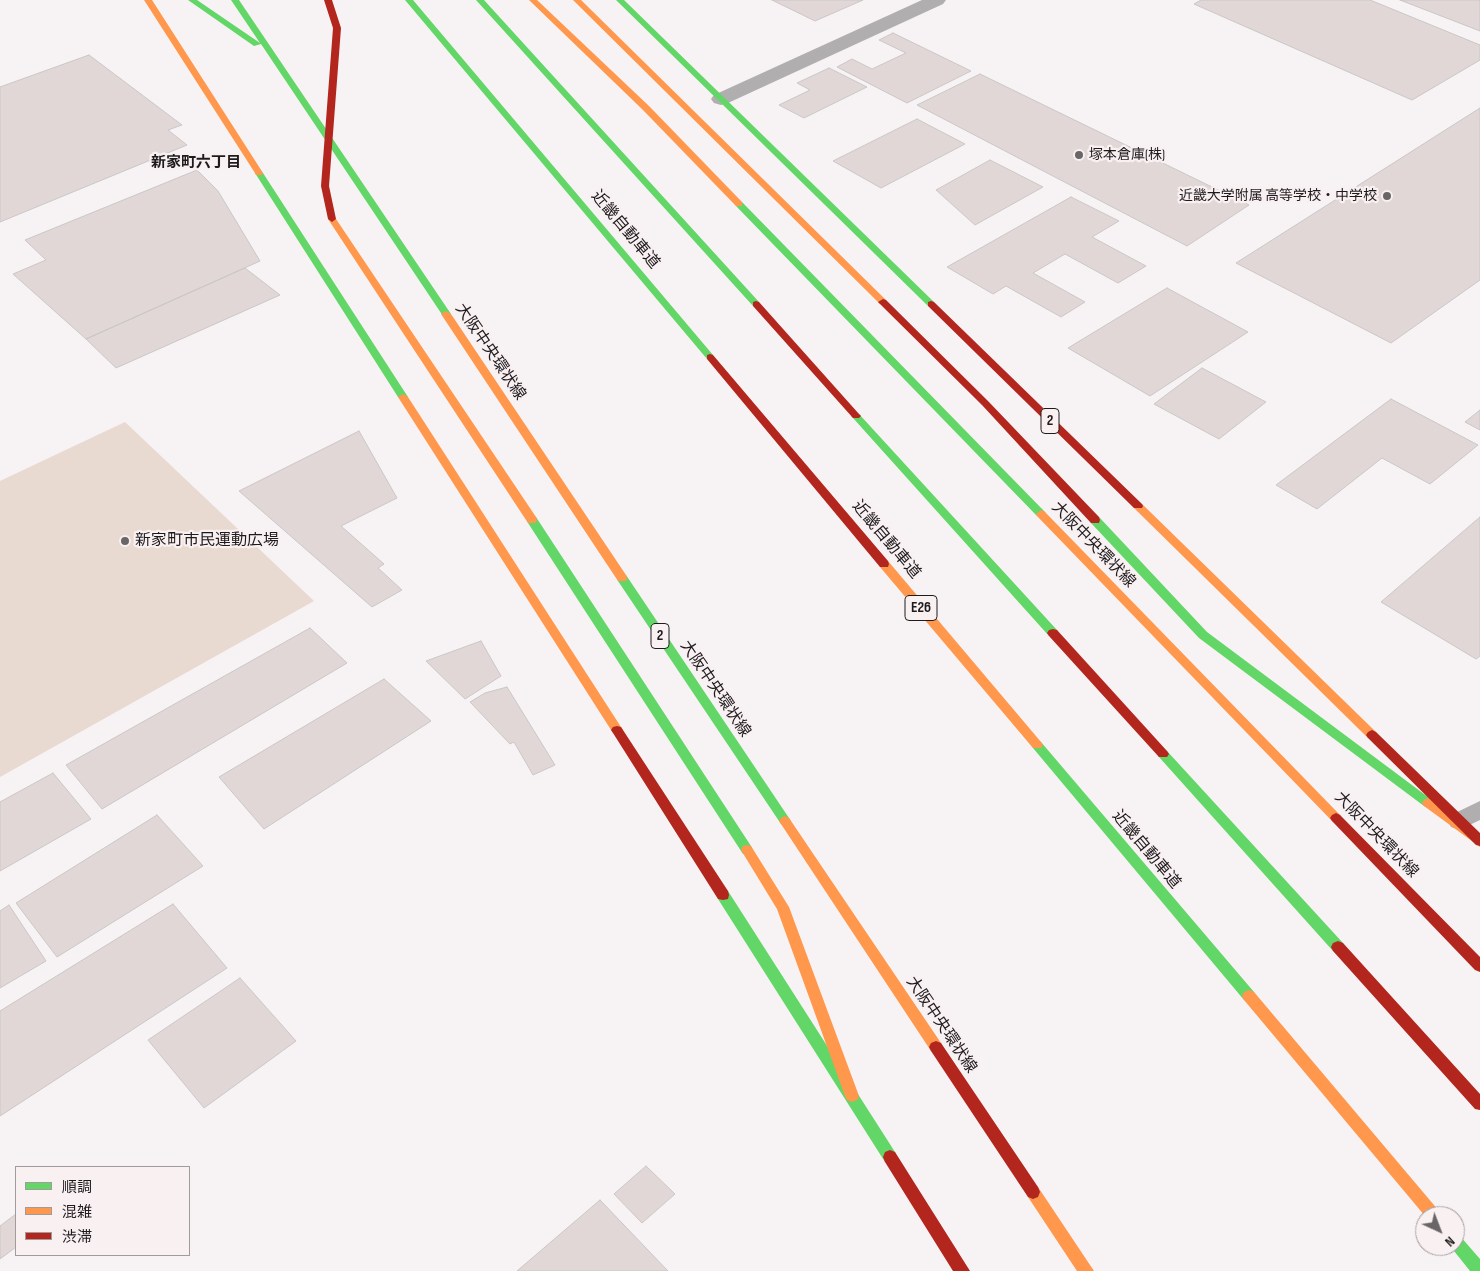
<!DOCTYPE html>
<html>
<head>
<meta charset="utf-8">
<style>
	body { margin:0 }
	#map { position:relative; width:1480px; height:1271px; overflow:hidden; background:#f7f2f3; font-family:"Sofia Sans Condensed","Noto Sans JP",sans-serif }
	canvas { display:block }
	.legend { position:absolute; left:15px; top:1166px; width:175px; height:90px; box-sizing:border-box; background:#f9f0f2; border:1px solid #a19b9c; margin:0; padding:6px 9px; list-style:none; font-size:15px; color:#1e1b1c }
	.legend li { display:flex; align-items:center; gap:10px; height:25px }
	.legend b { width:25px; border:1px solid #a19b9c }
	.north { position:absolute; left:1415px; top:1206px; width:50px; height:50px; box-sizing:border-box; background:#f9f0f2; border:1px solid #a19b9c; border-radius:50%; rotate:137deg; font-size:14px; font-weight:700; line-height:20px; text-align:center; color:#1e1b1c }
	.north::after { content:''; display:block; margin:auto; width:18px; height:22px; background:#6a6667; clip-path:polygon(50% 0,100% 100%,50% 72%,0 100%) }
</style>
</head>
<body>
<div id="map">
<canvas width="1480" height="1271"></canvas>
<ul class="legend">
<li><b style="height:6px;background:#63d668"></b>順調</li>
<li><b style="height:6px;background:#ff974d"></b>混雑</li>
<li><b style="height:6px;background:#b3261e"></b>渋滞</li>
</ul>
<div class="north">N</div>
</div>
<script>
const ctx = document.querySelector('canvas').getContext('2d');
ctx.lineJoin = 'round';
function fillPath(path, color) { ctx.fillStyle = color; ctx.fill(path, 'evenodd'); }
const shape = rows => new Path2D(rows.map(r => 'M' + r).join(''));
function trace(path, color, width, dash) { ctx.strokeStyle = color; ctx.lineWidth = width; ctx.lineCap = dash ? 'butt' : 'round'; ctx.setLineDash(dash || []); ctx.stroke(path); }
function label(font, color, halo, rows, align = 'center') {
  ctx.font = font + ' "Sofia Sans Condensed","Noto Sans JP",sans-serif'; ctx.lineWidth = 4.5; ctx.setLineDash([]); ctx.textBaseline = 'middle'; ctx.strokeStyle = halo; ctx.fillStyle = color; for (const [text, x, y, turn = 0] of rows) {
    ctx.save(); ctx.translate(x, y); ctx.rotate((+turn || 0) * Math.PI / 180); ctx.textAlign = isNaN(turn) ? turn : align; if (halo) ctx.strokeText(text, 0, 0); ctx.fillText(text, 0, 0); ctx.restore();
  }
}
fillPath(shape([
	[125,422,314,601,0,777,0,481]
]), '#e8d9d1');
const building = shape([
	[772,0,863,0,815,21,772,0],
	[1201,0,1370,0,1480,45,1480,60,1412,100,1194,4,1201,0],
	[1400,0,1480,0,1480,31,1400,0],
	[893,33,971,71,907,103,837,67,852,59,872,69,906,53,879,40,893,33],
	[89,55,182,125,168,130,187,145,0,222,0,87,89,55],
	[829,68,867,87,804,118,779,105,810,90,797,83,829,68],
	[980,74,1249,205,1187,246,917,105,980,74],
	[1480,108,1480,280,1391,343,1236,263,1480,108],
	[917,119,965,144,881,188,833,161,917,119],
	[990,160,1043,187,975,225,936,190,990,160],
	[197,170,218,191,260,261,86,339,13,274,46,260,25,240,197,170],
	[1071,197,1119,221,1092,237,1146,266,1118,283,1065,254,1033,273,1085,302,1061,317,1006,286,993,294,947,267,1071,197],
	[245,268,280,295,116,368,86,339,245,268],
	[1167,288,1248,332,1150,396,1068,348,1167,288],
	[1202,368,1266,402,1219,439,1154,404,1202,368],
	[1391,399,1478,445,1430,484,1382,458,1317,509,1276,485,1391,399],
	[1480,410,1480,430,1465,422,1480,410],
	[359,431,397,498,341,526,384,564,378,568,402,590,372,607,239,491,359,431],
	[1480,517,1480,656,1476,659,1381,602,1480,517],
	[310,628,347,663,102,809,66,765,310,628],
	[481,641,501,676,465,699,426,661,481,641],
	[384,679,431,721,264,829,219,777,384,679],
	[507,687,555,765,533,775,514,742,510,744,470,702,485,693,507,687],
	[53,773,91,819,0,871,0,802,53,773],
	[157,815,203,866,57,957,16,903,157,815],
	[173,904,227,968,0,1116,0,1011,173,904],
	[9,905,46,961,0,988,0,911,9,905],
	[240,978,296,1041,204,1108,148,1040,240,978],
	[646,1166,675,1194,642,1223,614,1194,646,1166],
	[600,1200,668,1271,517,1271,600,1200],
	[16,1214,16,1247,0,1259,0,1226,16,1214]
]);
fillPath(building, '#e1d7d7');
trace(building, '#cac7c7', 1);
fillPath(shape([
	[1480,801,1480,820,1459,830,1451,827,1448,821,1451,815,1480,801]
]), '#b0aeaf');
fillPath(shape([
	[922,0,946,0,943,4,728,103,721,105,714,103,711,99,714,95,922,0]
]), '#b0aeaf');
fillPath(shape([
	[188,0,197,0,260,43,231,0,239,0,451,314,449,316,443,316,261,44,254,46,188,0],
	[405,0,413,0,713,355,713,359,707,359,405,0],
	[476,0,484,0,759,302,759,306,753,306,476,0],
	[616,0,624,0,934,302,934,306,928,306,616,0],
	[259,170,263,173,408,397,406,399,400,399,398,397,255,173,259,170],
	[739,201,742,202,1045,512,1046,514,1045,516,1037,516,736,206,735,204,739,201],
	[856,413,859,414,1057,630,1059,633,1057,636,1049,636,853,418,851,416,856,413],
	[532,516,536,517,751,846,753,850,751,854,747,855,743,854,528,523,527,520,528,517,532,516],
	[1095,516,1099,517,1207,632,1432,800,1434,803,1432,806,1428,808,1424,806,1199,638,1091,523,1090,520,1091,517,1095,516],
	[622,574,626,575,789,818,791,821,789,824,785,826,781,824,618,581,617,578,618,575,622,574],
	[1037,740,1041,742,1254,992,1256,996,1254,1000,1249,1002,1244,1000,1033,748,1031,745,1033,742,1037,740],
	[1163,749,1167,751,1343,943,1345,947,1343,951,1338,953,1333,951,1159,757,1157,754,1159,751,1163,749],
	[723,890,728,891,895,1152,897,1157,895,1162,890,1164,885,1162,718,899,717,895,718,891,723,890],
	[1455,1234,1460,1236,1480,1259,1480,1271,1470,1271,1450,1246,1455,1246,1455,1234]
]), '#63d668');
fillPath(shape([
	[144,0,152,0,263,173,262,175,256,175,255,173,144,0],
	[529,0,537,0,649,106,742,202,742,206,736,206,643,110,529,0],
	[573,0,581,0,886,300,886,304,880,304,573,0],
	[332,216,336,219,536,517,537,520,536,523,528,523,328,219,332,216],
	[446,311,451,314,626,575,627,578,626,581,618,581,441,314,446,311],
	[403,394,408,397,621,727,623,730,621,733,613,733,398,397,403,394],
	[1138,503,1142,504,1376,732,1378,735,1376,738,1368,738,1134,508,1133,506,1134,504,1138,503],
	[1041,510,1045,512,1340,815,1342,818,1340,821,1336,823,1332,821,1037,516,1036,514,1041,510],
	[884,560,888,561,1041,742,1043,745,1041,748,1033,748,880,567,879,564,884,560],
	[1428,798,1480,835,1480,847,1424,806,1422,803,1424,800,1428,798],
	[785,816,789,818,941,1043,943,1047,941,1051,936,1053,931,1051,781,824,779,821,781,818,785,816],
	[747,845,751,846,789,907,859,1096,857,1100,852,1102,847,1100,845,1096,777,909,741,850,743,846,747,845],
	[1249,990,1254,992,1439,1211,1441,1216,1425,1216,1244,1000,1242,996,1244,992,1249,990],
	[1033,1185,1038,1187,1094,1271,1077,1271,1028,1197,1026,1192,1028,1187,1033,1185]
]), '#ff974d');
fillPath(shape([
	[324,0,332,0,341,28,329,186,336,219,332,222,328,219,321,186,333,28,324,0],
	[883,299,886,300,988,401,1099,517,1100,520,1099,523,1091,523,982,405,880,304,878,302,883,299],
	[756,301,759,302,859,414,861,416,859,418,853,418,753,306,753,302,756,301],
	[931,301,934,302,1142,504,1143,506,1142,508,1134,508,928,306,928,302,931,301],
	[710,354,713,355,888,561,889,564,888,567,880,567,707,359,707,355,710,354],
	[1053,629,1057,630,1167,751,1169,754,1167,757,1159,757,1049,636,1047,633,1049,630,1053,629],
	[617,726,621,727,728,891,729,895,728,899,723,900,718,899,613,733,611,730,613,727,617,726],
	[1372,730,1376,732,1480,833,1480,846,1476,845,1368,738,1366,735,1368,732,1372,730],
	[1336,813,1340,815,1480,957,1480,972,1475,970,1332,821,1330,818,1332,815,1336,813],
	[1338,941,1343,943,1480,1094,1480,1110,1475,1109,1333,951,1331,947,1333,943,1338,941],
	[936,1041,941,1043,1038,1187,1040,1192,1038,1197,1033,1199,1028,1197,931,1051,929,1047,931,1043,936,1041],
	[890,1150,895,1152,970,1271,953,1271,885,1162,883,1157,885,1152,890,1150]
]), '#b3261e');
for (const [x, y, r, color] of [
	[1079,155,5,"#6a6667"],
	[1387,196,5,"#6a6667"],
	[125,541,5,"#6a6667"]
]) { const dot = new Path2D(); dot.arc(x, y, r, 0, 2 * Math.PI); ctx.fillStyle = color; ctx.fill(dot); trace(dot, '#f9f0f2', 2); }
label('14px', '#1e1b1c', '#f9f0f2', [
	["塚本倉庫(株)",1089,155],
	["近畿大学附属 高等学校・中学校",1377,196,"right"]
], 'left');
label('bold 15px', '#1e1b1c', '#f9f0f2', [
	["新家町六丁目",196,163]
]);
for (const [x, y, w] of [
	[1050,421,18],
	[921,608,32],
	[660,636,18]
]) { const box = new Path2D(); box.roundRect(x - w / 2, y - 12.5, w, 25, 4); ctx.fillStyle = '#f9f0f2'; ctx.fill(box); trace(box, '#1e1b1c', 1); }
label('bold 15px', '#1e1b1c', null, [
	["2",1050,421],
	["E26",921,608],
	["2",660,636]
]);
label('16px', '#1e1b1c', '#f9f0f2', [
	["近畿自動車道",625,230,50],
	["大阪中央環状線",490,352,56],
	["近畿自動車道",886,540,50],
	["大阪中央環状線",1093,545,46],
	["大阪中央環状線",715,689,56],
	["大阪中央環状線",1376,835,46],
	["近畿自動車道",1146,850,50],
	["大阪中央環状線",941,1025,56]
]);
label('16px', '#1e1b1c', '#f9f0f2', [
	["新家町市民運動広場",135,541]
], 'left');
</script>
</body>
</html>
